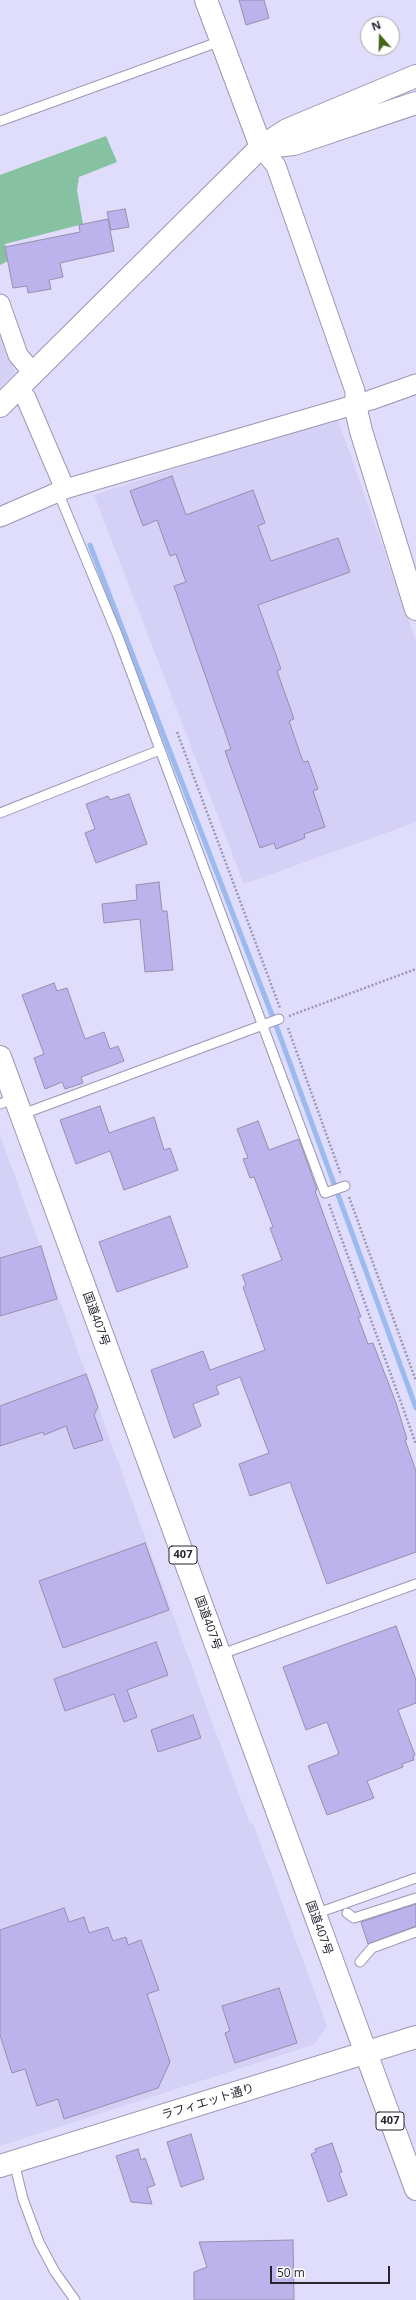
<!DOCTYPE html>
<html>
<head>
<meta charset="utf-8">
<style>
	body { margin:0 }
	#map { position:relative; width:416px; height:2300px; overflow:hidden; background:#e0dcfb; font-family:"Open Sans",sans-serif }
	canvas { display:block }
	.north { position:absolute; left:360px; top:16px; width:40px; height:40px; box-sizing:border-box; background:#fff; border:1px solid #a9a8ac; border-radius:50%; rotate:340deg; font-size:11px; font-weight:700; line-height:16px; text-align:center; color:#272530 }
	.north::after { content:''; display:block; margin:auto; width:14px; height:18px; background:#466418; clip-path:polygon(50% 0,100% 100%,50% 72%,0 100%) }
	.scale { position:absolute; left:270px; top:2266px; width:120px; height:18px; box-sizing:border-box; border:2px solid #272530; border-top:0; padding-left:5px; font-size:12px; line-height:14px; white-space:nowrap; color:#272530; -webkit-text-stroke:3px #fff; paint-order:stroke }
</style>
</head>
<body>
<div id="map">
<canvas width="416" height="2300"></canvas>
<div class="north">N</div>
<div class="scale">50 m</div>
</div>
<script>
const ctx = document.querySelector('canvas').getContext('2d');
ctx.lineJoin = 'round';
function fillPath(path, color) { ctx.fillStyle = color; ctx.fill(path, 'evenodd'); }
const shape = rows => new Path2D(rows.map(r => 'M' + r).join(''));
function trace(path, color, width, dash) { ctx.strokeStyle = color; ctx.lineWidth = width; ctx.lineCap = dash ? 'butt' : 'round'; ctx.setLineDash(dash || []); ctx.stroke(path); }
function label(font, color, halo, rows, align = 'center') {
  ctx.font = font + ' "Open Sans","Noto Sans JP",sans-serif'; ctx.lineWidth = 3; ctx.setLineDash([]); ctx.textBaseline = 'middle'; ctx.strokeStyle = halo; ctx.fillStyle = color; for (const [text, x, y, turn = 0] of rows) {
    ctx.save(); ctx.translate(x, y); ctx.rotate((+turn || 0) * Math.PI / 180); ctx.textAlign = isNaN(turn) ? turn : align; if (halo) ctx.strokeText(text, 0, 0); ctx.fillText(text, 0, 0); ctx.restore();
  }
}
fillPath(shape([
	[0,328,15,373,0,387],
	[337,417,416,641,416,822,244,884,94,495],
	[0,1135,202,1695,250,1824,253,1823,327,2026,315,2044,0,2146]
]), '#d5d0f5');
fillPath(shape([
	[106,136,117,162,79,177,77,190,83,224,5,244,8,261,0,265,0,175]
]), '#86c2a1');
trace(shape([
	[90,545,277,1028,416,1408]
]), '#9cbaed', 5);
const building = shape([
	[239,0,264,0,269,18,246,25,239,0],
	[125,209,129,227,111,230,107,212,125,209],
	[108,219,114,251,60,263,63,277,49,280,51,289,28,293,27,286,13,288,5,247,80,232,79,225,108,219],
	[172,476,186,515,253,490,265,523,258,526,271,561,338,538,350,572,258,605,281,669,277,671,294,719,289,721,303,762,308,761,318,789,313,791,325,827,304,834,305,838,276,849,274,843,260,848,225,751,231,749,174,586,186,582,176,554,170,556,157,520,143,526,130,491,172,476],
	[129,794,147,844,96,863,85,833,95,829,86,804,108,796,110,800,129,794],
	[159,882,162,911,167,911,173,970,145,972,140,919,104,923,102,904,137,900,136,885,159,882],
	[54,983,57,991,67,988,85,1039,104,1032,110,1049,118,1046,124,1061,81,1077,83,1083,65,1089,62,1082,45,1089,34,1058,44,1054,22,995,54,983],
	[100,1106,109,1133,154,1117,164,1150,170,1148,178,1170,124,1190,110,1151,76,1164,60,1120,100,1106],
	[258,1121,269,1150,299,1139,317,1190,315,1191,361,1317,358,1317,368,1344,373,1343,396,1403,407,1439,405,1440,416,1471,416,1552,327,1584,290,1482,250,1496,239,1464,269,1453,240,1377,216,1386,219,1394,193,1404,201,1426,174,1438,151,1370,203,1351,210,1370,265,1350,243,1287,246,1285,242,1275,282,1260,270,1228,273,1227,254,1177,250,1178,243,1159,248,1158,237,1129,258,1121],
	[170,1216,188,1267,117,1292,99,1242,170,1216],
	[41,1246,57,1299,0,1316,0,1258,41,1246],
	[86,1374,98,1407,94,1415,103,1440,74,1449,66,1426,44,1435,43,1432,0,1446,0,1406,86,1374],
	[145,1543,169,1610,63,1648,39,1581,145,1543],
	[396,1626,416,1680,416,1703,398,1710,415,1755,413,1756,414,1760,402,1764,403,1767,367,1781,374,1798,327,1815,308,1766,339,1754,327,1722,306,1730,283,1667,396,1626],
	[156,1642,168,1675,127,1690,137,1717,124,1722,114,1694,65,1711,54,1679,156,1642],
	[193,1715,201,1738,158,1752,151,1730,193,1715],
	[416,1904,416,1926,368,1944,361,1922,416,1904],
	[64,1908,69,1922,84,1917,89,1933,108,1927,113,1941,126,1937,128,1945,141,1940,159,1990,147,1994,170,2062,158,2088,64,2119,58,2099,37,2106,25,2069,12,2073,0,2035,0,1930,64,1908],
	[279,1988,297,2043,235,2063,225,2033,230,2031,222,2006,279,1988],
	[191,2134,204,2179,181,2187,167,2142,191,2134],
	[332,2143,342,2172,339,2173,347,2195,328,2202,311,2154,316,2152,315,2149,332,2143],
	[138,2149,141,2160,145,2158,155,2185,147,2188,152,2204,131,2202,116,2156,138,2149],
	[293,2240,294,2300,194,2300,194,2272,207,2267,199,2242,293,2240]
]);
fillPath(building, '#bcb2ec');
trace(building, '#9490ac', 1);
const lane = shape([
	[0,121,221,41],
	[58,492,117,634,325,1193,345,1186],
	[0,813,160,750],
	[0,1104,15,1098],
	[20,1115,279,1019],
	[219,1655,416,1584],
	[347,1913,354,1918,416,1898],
	[315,1914,416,1878],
	[360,1962,372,1948,416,1932],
	[14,2162,23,2199,39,2242,55,2272,75,2300]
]);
const street = shape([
	[261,147,276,166,355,391,355,405],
	[0,304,18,355,33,373],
	[18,388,26,398,65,489],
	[0,517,65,489,371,400,416,384]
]);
const secondary = shape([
	[206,0,261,147],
	[264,147,294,144,416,103],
	[355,405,361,431,416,609],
	[0,406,261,147,287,130,416,76],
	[0,2166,416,2037]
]);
const highway = shape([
	[0,1057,416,2189]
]);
trace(lane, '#9b97b3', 11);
trace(street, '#9b97b3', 21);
trace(secondary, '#9b97b3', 24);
trace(highway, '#9b97b3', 24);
trace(shape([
	[177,732,280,1008],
	[289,1016,416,969],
	[288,1028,341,1175],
	[349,1197,416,1381],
	[329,1204,416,1444]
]), '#9b98af', 2.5, [2, 2]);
trace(lane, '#fff', 9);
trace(street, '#fff', 19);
trace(secondary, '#fff', 22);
trace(highway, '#fff', 22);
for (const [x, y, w] of [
	[183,1555,28],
	[390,2121,28]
]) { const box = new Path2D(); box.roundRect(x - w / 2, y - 9, w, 18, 3); ctx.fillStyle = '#fff'; ctx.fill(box); trace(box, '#272530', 1); }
label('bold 11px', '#272530', null, [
	["407",183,1555],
	["407",390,2121]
]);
label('12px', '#272530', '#fff', [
	["国道407号",96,1319,70],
	["国道407号",208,1623,70],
	["国道407号",319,1928,70],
	["ラフィエット通り",208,2102,-17]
]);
</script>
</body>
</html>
